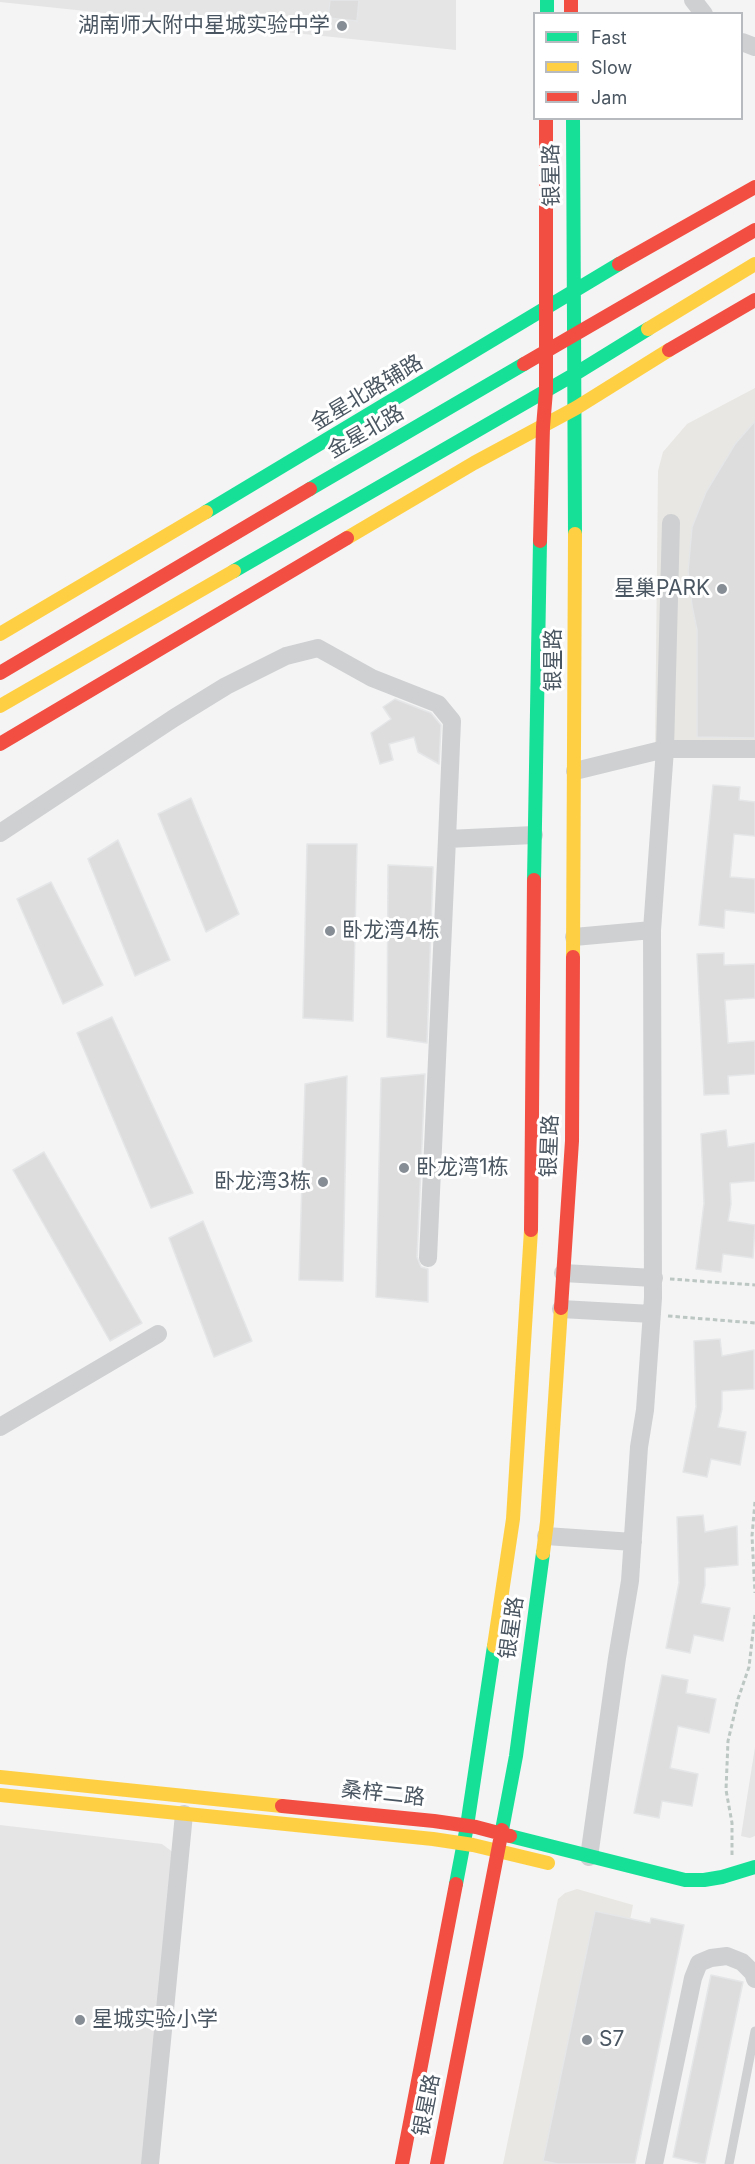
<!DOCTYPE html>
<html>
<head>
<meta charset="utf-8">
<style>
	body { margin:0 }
	#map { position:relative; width:755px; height:2164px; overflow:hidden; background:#f4f4f4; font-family:Inter,sans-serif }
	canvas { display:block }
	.legend { position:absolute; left:533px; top:12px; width:210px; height:108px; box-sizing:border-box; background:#fff; border:2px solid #b7bbc0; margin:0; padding:8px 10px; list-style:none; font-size:18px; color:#4a5661 }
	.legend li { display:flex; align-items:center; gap:12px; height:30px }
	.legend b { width:30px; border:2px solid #b7bbc0 }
</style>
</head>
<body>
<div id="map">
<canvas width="755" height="2164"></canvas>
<ul class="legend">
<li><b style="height:8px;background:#16e098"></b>Fast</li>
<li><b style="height:8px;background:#ffcf43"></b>Slow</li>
<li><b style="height:8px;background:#f24e42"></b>Jam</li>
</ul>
</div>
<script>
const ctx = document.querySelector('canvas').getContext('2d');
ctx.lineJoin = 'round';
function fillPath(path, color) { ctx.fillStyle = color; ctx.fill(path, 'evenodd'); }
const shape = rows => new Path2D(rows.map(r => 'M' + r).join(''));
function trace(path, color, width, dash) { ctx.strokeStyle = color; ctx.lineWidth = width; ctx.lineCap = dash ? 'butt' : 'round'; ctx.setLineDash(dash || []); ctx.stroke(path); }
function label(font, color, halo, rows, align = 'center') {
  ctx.font = font + ' Inter,"Noto Sans SC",sans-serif'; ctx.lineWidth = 6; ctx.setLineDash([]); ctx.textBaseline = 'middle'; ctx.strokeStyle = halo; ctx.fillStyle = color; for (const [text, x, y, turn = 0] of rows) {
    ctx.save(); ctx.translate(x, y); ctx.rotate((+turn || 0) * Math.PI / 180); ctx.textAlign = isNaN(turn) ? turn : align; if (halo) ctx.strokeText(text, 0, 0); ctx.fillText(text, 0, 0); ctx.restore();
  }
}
fillPath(shape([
	[755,388,755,749,655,752,658,471,663,452,687,424],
	[577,1889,633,1905,581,2164,503,2164,558,1899,565,1893]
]), '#e8e7e3');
fillPath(shape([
	[0,0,456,0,456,50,0,2],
	[755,1747,755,1836,750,1838,741,1836],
	[0,1825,162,1844,174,1853,145,2164,0,2164]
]), '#e6e5e6');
const building = shape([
	[330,0,359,0,357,21,328,18,330,0],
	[755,421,755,738,697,737,697,630,692,606,688,571,692,527,706,492,735,444,755,421],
	[395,699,431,713,441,725,439,764,418,752,414,737,389,744,393,760,380,764,371,733,391,719,383,707,395,699],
	[713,785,740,787,739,800,755,802,755,836,734,834,730,877,755,879,755,913,725,910,724,928,699,925,713,785],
	[191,798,239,914,206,932,158,814,191,798],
	[118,840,170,960,135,976,88,859,118,840],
	[307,844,357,844,353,1021,303,1018,307,844],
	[388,865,433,867,427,1043,387,1037,388,865],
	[51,882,103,985,63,1004,17,899,51,882],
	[724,953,724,965,755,964,755,998,725,1000,728,1043,755,1041,755,1074,728,1076,729,1094,704,1095,697,954,724,953],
	[112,1017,193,1193,151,1208,77,1033,112,1017],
	[425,1074,417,1257,421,1267,428,1269,428,1302,376,1297,381,1078,425,1074],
	[347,1076,343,1281,299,1280,305,1084,347,1076],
	[726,1130,728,1147,755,1143,755,1181,730,1183,731,1204,728,1221,755,1225,753,1258,723,1254,721,1272,696,1269,704,1203,701,1134,726,1130],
	[44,1152,142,1323,110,1341,13,1170,44,1152],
	[203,1221,252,1341,214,1357,169,1238,203,1221],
	[720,1339,722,1356,754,1350,754,1389,722,1391,722,1409,718,1427,746,1432,740,1465,711,1459,707,1477,683,1472,696,1407,694,1341,720,1339],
	[703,1515,705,1532,737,1526,738,1565,705,1568,705,1585,701,1603,730,1608,723,1641,694,1635,690,1653,666,1648,679,1583,677,1517,703,1515],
	[662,1675,688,1680,686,1693,716,1699,709,1733,678,1726,670,1768,698,1774,692,1806,662,1801,659,1818,634,1813,662,1675],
	[595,1911,650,1923,651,1918,684,1925,635,2164,558,2164,543,2161,595,1911],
	[711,1975,743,1982,705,2164,703,2164,673,2157,711,1975]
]);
fillPath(building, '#ddddde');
trace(building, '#e5e6e7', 1.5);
trace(shape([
	[670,1279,755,1285],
	[668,1316,755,1323],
	[755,1502,752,1536,755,1593],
	[732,1855,732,1823,726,1790,728,1741,738,1699,749,1667,755,1615]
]), '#bcc7c4', 3, [4.5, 3]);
trace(shape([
	[729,2164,755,2031]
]), '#ced0d2', 9);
trace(shape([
	[693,0,704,14],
	[742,42,755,47],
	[575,771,665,749,755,749],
	[0,833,174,718,226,686,286,656,318,648,372,678,438,704,452,721,447,839,534,835],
	[574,937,652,930],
	[428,1258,447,839],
	[563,1273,654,1278],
	[561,1309,652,1314],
	[0,1427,158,1334],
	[546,1536,633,1542],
	[589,1857,617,1658,630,1581,639,1447,645,1410,653,1298,652,930,665,749,671,523],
	[150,2164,184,1814],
	[654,2164,693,1978,699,1963,711,1958,727,1956,742,1962,753,1973,755,1979]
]), '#ced0d2', 18);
trace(shape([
	[547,0,547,14],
	[573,118,575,534],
	[310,489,524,364],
	[206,512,619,264],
	[234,571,575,374,648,329],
	[534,880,540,541],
	[502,1830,516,1756,543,1553],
	[510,1836,685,1880,704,1880,722,1877,755,1867],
	[456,1884,467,1826,494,1646]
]), '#16e098', 14);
trace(shape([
	[648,329,755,264],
	[347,538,474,463,576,408,669,350],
	[0,634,206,512],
	[0,706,234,571],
	[573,957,575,534],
	[543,1553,547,1522,561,1308],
	[494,1646,513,1519,531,1230],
	[0,1777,282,1806],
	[0,1795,433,1839,473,1845,548,1863]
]), '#ffcf43', 14);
trace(shape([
	[571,0,571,14],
	[619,264,755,187],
	[669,350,755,300],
	[524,364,755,230],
	[540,541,543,427,546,391,546,118],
	[0,673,310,489],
	[0,744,347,538],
	[531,1230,534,880],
	[561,1308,572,1141,573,957],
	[282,1806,434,1821,476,1827,510,1836],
	[402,2164,456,1884],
	[437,2164,502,1830]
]), '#f24e42', 14);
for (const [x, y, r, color] of [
	[342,26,6,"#868d94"],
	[722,589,6,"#868d94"],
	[330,931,6,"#868d94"],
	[404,1168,6,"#868d94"],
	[323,1182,6,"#868d94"],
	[80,2020,6,"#868d94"],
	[587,2040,6,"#868d94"]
]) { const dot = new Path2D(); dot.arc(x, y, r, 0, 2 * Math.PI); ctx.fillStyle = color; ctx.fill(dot); trace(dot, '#fff', 2); }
label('21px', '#4a5661', '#fff', [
	["湖南师大附中星城实验中学",330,26,"right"],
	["星巢PARK",710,589,"right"],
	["卧龙湾4栋",342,931],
	["卧龙湾1栋",416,1168],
	["卧龙湾3栋",311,1182,"right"],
	["星城实验小学",92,2020],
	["S7",599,2040]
], 'left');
label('21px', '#4a5661', '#fff', [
	["银星路",552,175,-91],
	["金星北路辅路",367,393,-31],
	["金星北路",366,432,-30],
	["银星路",554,660,-90],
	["银星路",550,1146,-88],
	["银星路",512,1628,-82],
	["桑梓二路",383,1794,6],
	["银星路",427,2105,-79]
]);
</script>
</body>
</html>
